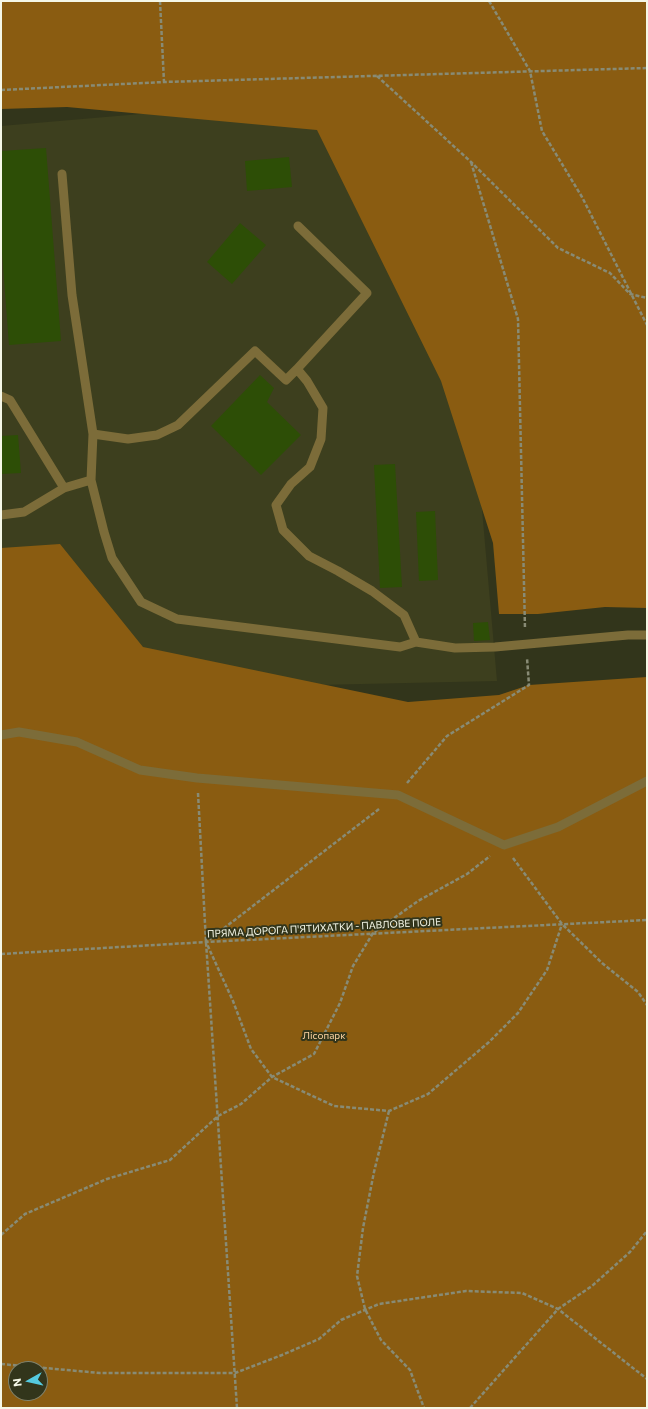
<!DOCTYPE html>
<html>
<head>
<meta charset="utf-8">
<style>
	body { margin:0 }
	#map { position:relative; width:648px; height:1409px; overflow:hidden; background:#32351b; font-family:Commissioner,sans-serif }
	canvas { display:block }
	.frame { position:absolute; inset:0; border:2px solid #f5f7e7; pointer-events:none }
	.north { position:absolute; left:8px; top:1361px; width:40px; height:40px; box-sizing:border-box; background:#32351b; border:1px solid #80836d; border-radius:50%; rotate:262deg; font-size:11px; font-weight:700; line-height:16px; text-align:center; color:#f5f7e7 }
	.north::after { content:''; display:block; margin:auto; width:14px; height:18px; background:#55cadf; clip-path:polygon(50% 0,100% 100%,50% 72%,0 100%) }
</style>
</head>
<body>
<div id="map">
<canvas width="648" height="1409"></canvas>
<div class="frame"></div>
<div class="north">N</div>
</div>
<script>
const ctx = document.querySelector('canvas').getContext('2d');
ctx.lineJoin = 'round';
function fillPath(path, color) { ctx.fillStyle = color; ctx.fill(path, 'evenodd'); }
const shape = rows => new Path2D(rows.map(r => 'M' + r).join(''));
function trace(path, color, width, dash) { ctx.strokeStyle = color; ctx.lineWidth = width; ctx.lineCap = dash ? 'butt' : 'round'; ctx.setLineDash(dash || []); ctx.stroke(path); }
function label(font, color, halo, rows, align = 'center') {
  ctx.font = font + ' Commissioner,sans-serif'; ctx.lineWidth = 4; ctx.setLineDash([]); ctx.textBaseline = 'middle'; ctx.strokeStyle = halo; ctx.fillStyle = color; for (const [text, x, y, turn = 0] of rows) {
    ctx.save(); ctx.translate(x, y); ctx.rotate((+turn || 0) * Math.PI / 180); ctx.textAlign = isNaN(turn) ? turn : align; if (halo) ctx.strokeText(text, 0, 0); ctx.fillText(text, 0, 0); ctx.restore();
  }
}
fillPath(shape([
	[373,94,477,452,497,681,1,692,1,126]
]), '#3d3f1e');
fillPath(shape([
	[1,1,647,1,647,608,605,607,538,614,499,614,493,543,441,381,317,130,67,107,1,109],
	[60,544,143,647,408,702,499,695,529,685,647,677,647,1408,1,1408,1,548],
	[16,1369,40,1369,40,1393,16,1393]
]), '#8a5c11');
fillPath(shape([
	[46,148,61,341,9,345,1,239,1,151],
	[289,157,292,187,247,191,245,161],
	[240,223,266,245,232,284,207,262],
	[260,375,274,388,267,402,301,435,261,475,211,426],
	[18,435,21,473,1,474,1,436],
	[395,464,402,587,380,588,374,465],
	[435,511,438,580,419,581,416,512],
	[488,622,490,640,474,641,473,623]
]), '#2d4e06');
trace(shape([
	[160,1,164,82],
	[489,1,530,71,542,131,582,197,647,325],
	[377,76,471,162,558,248,610,273,630,294,647,298],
	[1,90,164,82,647,68],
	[471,162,518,319,525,629],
	[407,783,447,736,529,685,527,658],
	[198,793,206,942,237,1408],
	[379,809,206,942,233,1001,251,1049,272,1077,334,1106,389,1111,428,1094,489,1042,518,1013,547,970,562,924],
	[513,858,562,924,602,963,638,992,647,1005],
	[1,954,206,942,647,920],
	[389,1111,374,1172,363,1228,357,1276,365,1309,381,1340,410,1370,424,1408],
	[1,1235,25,1214,107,1179,170,1160,218,1116,241,1104,272,1077,314,1054,340,1003,353,966,373,933,418,901,467,874,490,856],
	[1,1364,100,1373,235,1373,282,1355,319,1339,341,1320,379,1304,466,1291,522,1293,558,1309,647,1379],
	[470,1408,558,1309,592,1286,630,1252,647,1231]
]), '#888b75', 2.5, [4, 2]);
trace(shape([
	[62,174,72,295,93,434,91,480,104,532,112,558,141,602,177,619,400,647,416,642,455,648,495,647,628,635,647,635],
	[298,226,367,293,297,369,307,381,323,408,321,439,310,467,291,484,276,505,283,530,309,556,338,571,372,591,404,615,416,642],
	[1,396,10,400,64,488],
	[93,434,128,439,157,435,178,425,255,351,286,380,297,369],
	[1,515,24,512,64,488,91,480],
	[1,735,19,732,77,742,140,770,197,778,398,795,504,845,558,827,647,781]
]), '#7c6c39', 9);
label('10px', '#f5f7e7', '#32351b', [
	["ПРЯМА ДОРОГА П'ЯТИХАТКИ - ПАВЛОВЕ ПОЛЕ",324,928,-3]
]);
label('10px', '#fcd3a1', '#32351b', [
	["Лісопарк",324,1036]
]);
</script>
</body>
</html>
